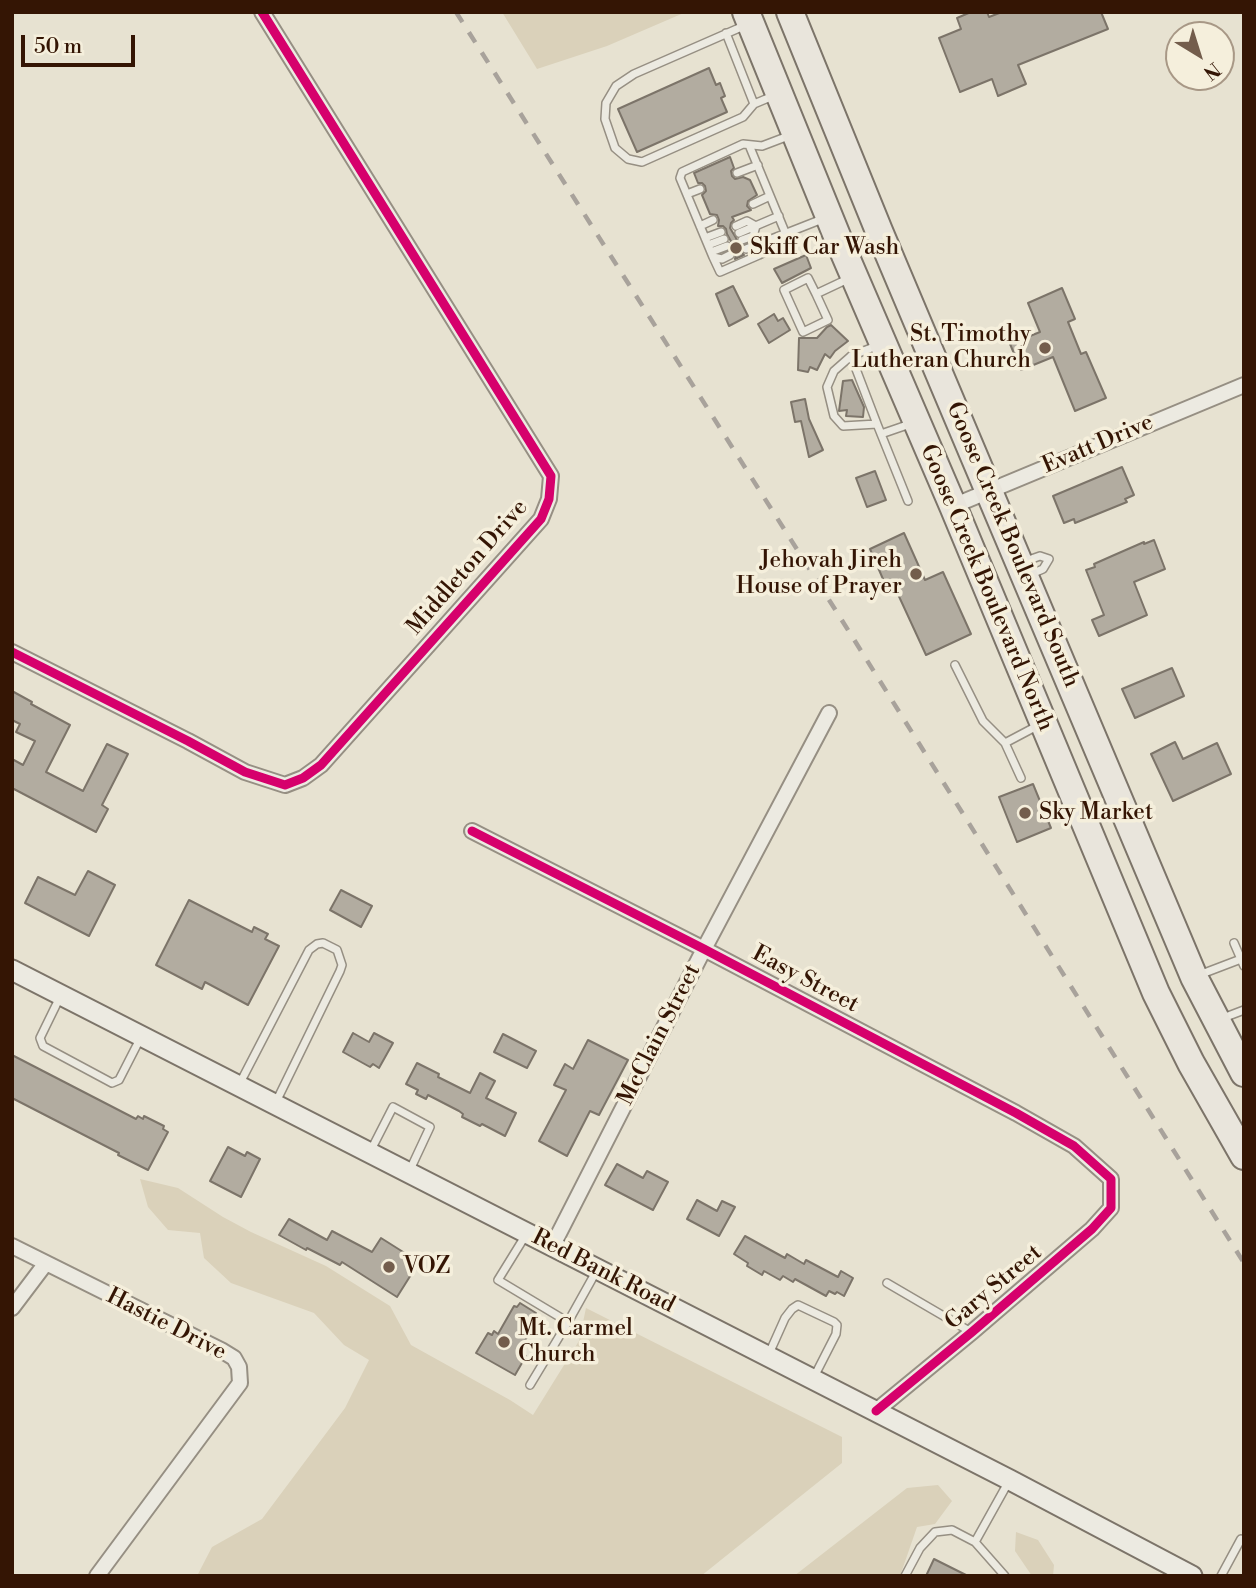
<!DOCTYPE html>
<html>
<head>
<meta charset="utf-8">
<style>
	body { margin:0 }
	#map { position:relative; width:1256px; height:1588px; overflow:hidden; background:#e7e2d1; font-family:"Libre Bodoni",serif }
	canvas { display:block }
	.frame { position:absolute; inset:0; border:14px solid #341504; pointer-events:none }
	.north { position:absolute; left:1165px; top:21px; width:70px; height:70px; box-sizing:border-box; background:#f5efdc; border:2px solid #a89886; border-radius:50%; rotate:142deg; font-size:19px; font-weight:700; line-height:28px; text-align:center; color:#341504 }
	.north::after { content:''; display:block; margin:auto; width:24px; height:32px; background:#735d4c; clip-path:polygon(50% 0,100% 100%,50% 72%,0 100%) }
	.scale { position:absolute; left:21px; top:35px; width:114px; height:32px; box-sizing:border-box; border:4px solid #341504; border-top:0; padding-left:9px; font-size:21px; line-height:24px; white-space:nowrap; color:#341504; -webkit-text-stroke:5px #f5efdc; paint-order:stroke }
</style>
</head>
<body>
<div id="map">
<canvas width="1256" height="1588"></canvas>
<div class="frame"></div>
<div class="north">N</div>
<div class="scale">50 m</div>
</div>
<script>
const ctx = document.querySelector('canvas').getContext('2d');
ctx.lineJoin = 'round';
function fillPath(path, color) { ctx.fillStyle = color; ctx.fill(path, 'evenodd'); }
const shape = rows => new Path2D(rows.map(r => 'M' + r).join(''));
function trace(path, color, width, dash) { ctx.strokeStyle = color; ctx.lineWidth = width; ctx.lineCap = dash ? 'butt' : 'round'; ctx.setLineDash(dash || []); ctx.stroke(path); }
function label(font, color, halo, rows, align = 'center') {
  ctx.font = font + ' "Libre Bodoni",serif'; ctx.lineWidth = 7; ctx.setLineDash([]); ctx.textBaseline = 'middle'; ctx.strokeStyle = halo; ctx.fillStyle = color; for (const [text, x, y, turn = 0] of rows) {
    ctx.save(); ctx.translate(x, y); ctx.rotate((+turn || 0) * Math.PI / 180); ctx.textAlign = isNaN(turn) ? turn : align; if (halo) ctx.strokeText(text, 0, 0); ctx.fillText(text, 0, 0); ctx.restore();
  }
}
fillPath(shape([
	[502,12,686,12,607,46,537,69],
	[140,1179,178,1188,223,1217,251,1232,326,1266,390,1306,411,1345,510,1400,533,1415,579,1341,586,1308,842,1437,842,1463,701,1576,197,1576,212,1547,262,1519,345,1408,369,1360,344,1345,314,1313,231,1283,204,1258,200,1233,168,1230,148,1207],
	[938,1485,952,1501,935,1524,917,1527,900,1576,794,1576,907,1488],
	[1016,1532,1038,1540,1054,1565,1053,1576,1032,1576,1015,1551]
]), '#dad1ba');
const building = shape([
	[971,12,987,12,989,17,1002,12,1101,12,1108,29,1018,65,1026,84,998,96,992,79,960,92,939,38,961,29,957,18,971,12],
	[709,68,716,85,720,83,725,96,721,98,727,112,637,152,618,109,709,68],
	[730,157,734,168,731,171,732,176,735,179,743,177,750,180,757,195,748,201,747,206,751,210,732,217,734,220,731,223,730,228,736,238,737,243,741,246,741,252,744,255,735,259,736,253,732,249,733,245,727,234,726,229,723,226,718,226,719,220,717,215,710,214,702,195,706,191,705,186,702,183,698,183,694,173,730,157],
	[806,255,811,268,782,283,774,269,806,255],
	[733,286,748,316,729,326,716,294,733,286],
	[1062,288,1075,319,1068,322,1081,354,1086,352,1106,398,1075,411,1053,357,1021,370,1010,344,1040,332,1028,303,1062,288],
	[774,314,778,321,783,318,790,330,769,343,758,324,774,314],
	[831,325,848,341,835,351,830,358,825,354,817,370,810,367,808,372,798,370,799,338,817,338,827,327,831,325],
	[852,380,864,407,863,417,846,416,847,410,839,411,843,381,852,380],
	[805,399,809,419,823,450,809,457,801,421,795,422,791,402,805,399],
	[1122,467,1134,495,1125,499,1127,502,1095,515,1075,523,1074,519,1064,523,1053,496,1122,467],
	[875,471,886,500,867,507,856,478,875,471],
	[904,533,925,580,943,572,971,634,926,655,896,590,889,593,870,549,904,533],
	[1154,540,1165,569,1134,582,1147,615,1099,636,1092,620,1104,615,1086,570,1095,567,1094,564,1112,556,1144,542,1144,544,1154,540],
	[1172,668,1184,696,1135,718,1122,689,1172,668],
	[12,691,32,702,31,704,70,725,46,772,83,791,107,744,128,754,102,805,108,809,96,832,12,788,12,759,23,765,35,741,16,732,20,724,12,720,12,691],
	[1175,742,1183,759,1217,743,1231,774,1173,801,1151,754,1175,742],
	[1033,784,1051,828,1017,842,999,797,1033,784],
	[88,871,115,885,89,936,25,903,38,877,75,895,88,871],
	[341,890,372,906,361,927,330,910,341,890],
	[189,900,252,932,254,927,268,934,265,939,279,946,248,1005,205,982,202,989,156,965,189,900],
	[353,1033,369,1042,374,1033,393,1043,379,1068,373,1064,370,1067,343,1052,353,1033],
	[503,1034,536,1051,527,1068,494,1052,503,1034],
	[588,1040,628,1060,599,1115,590,1111,567,1156,539,1141,566,1090,554,1085,565,1064,573,1069,588,1040],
	[12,1055,136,1119,138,1116,143,1119,144,1116,164,1126,163,1129,168,1132,148,1170,118,1155,119,1153,12,1098,12,1055],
	[417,1063,439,1074,438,1077,470,1093,480,1073,495,1081,486,1098,516,1113,505,1136,482,1124,480,1126,462,1117,463,1114,459,1111,428,1095,426,1099,416,1094,418,1090,406,1084,417,1063],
	[228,1147,245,1156,247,1152,260,1159,241,1197,210,1181,228,1147],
	[617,1164,643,1178,647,1171,668,1182,653,1210,605,1185,617,1164],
	[697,1200,717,1211,722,1201,735,1207,719,1236,687,1219,697,1200],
	[289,1219,327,1240,332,1231,372,1252,381,1238,419,1262,397,1297,342,1262,340,1265,307,1248,306,1250,279,1235,289,1219],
	[745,1236,785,1258,787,1254,804,1264,806,1260,838,1277,841,1271,853,1278,844,1296,837,1292,835,1294,829,1291,826,1296,795,1279,793,1282,783,1276,780,1280,764,1271,762,1275,747,1266,748,1263,734,1254,745,1236],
	[520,1303,536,1313,533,1318,537,1320,520,1349,523,1351,522,1354,526,1356,515,1375,476,1353,488,1333,492,1335,494,1331,498,1334,514,1306,517,1307,520,1303],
	[934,1559,968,1576,926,1576,934,1559]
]);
fillPath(building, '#b2aca0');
trace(building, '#7c7469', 2);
const lane = shape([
	[746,25,634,74,616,86,606,103,605,119,615,148,628,159,642,162,743,117,754,104,773,96],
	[726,33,754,104],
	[737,173,758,165],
	[687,194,700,189],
	[753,204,770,196],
	[700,226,713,220],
	[736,226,747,221,756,226],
	[739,233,779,216],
	[705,238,721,232],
	[742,240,753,236,756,226],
	[708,245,724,239],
	[746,249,825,218],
	[711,252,727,246],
	[730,255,722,259,713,257,680,178,682,172,743,144,762,146,791,135],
	[713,257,720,272,759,255,779,244,785,232,749,145],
	[816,294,828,320,803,332,784,290,808,278,816,294,850,278],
	[879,345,851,356,834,371,827,387,834,416,843,426,877,424,908,501],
	[851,356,877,424],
	[881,434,913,423],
	[1023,562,1040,556,1049,559,1043,569,1029,575],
	[955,665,983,721,1005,743,1039,725],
	[1005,743,1021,778],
	[1234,943,1244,966],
	[1199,975,1241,959],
	[60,997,40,1038,43,1046,112,1083,119,1080,140,1039],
	[1223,1018,1244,1010],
	[240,1083,309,950,317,944,323,943,337,950,342,965,340,971,275,1104],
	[370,1152,393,1107,430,1127,409,1172],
	[527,1233,498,1280,568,1322,530,1385],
	[887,1283,971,1332],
	[568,1322,597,1270],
	[768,1356,785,1318,792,1309,798,1305,834,1322,837,1325,836,1334,813,1379],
	[975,1542,1009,1481],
	[905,1576,920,1548,935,1532,952,1530,975,1542,1005,1576],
	[1221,1576,1241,1539,1244,1540]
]);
const street = shape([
	[953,506,1244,385],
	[12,652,188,741,245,772,285,785,303,778,321,765,541,519,549,499,551,476,262,12],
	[472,831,704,949,1016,1113,1074,1146,1111,1179,1111,1208,1092,1229,972,1332,876,1411],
	[553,1245,704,949,829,713],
	[12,1246,221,1350,234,1358,239,1367,240,1383,97,1576],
	[12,1308,46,1263]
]);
const secondary = shape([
	[12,970,1010,1480,1192,1576]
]);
const highway = shape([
	[746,12,839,241,953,506,1156,993,1191,1063,1244,1156],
	[790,12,879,231,1194,977,1244,1073]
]);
trace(lane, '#968f83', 10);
trace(street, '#968f83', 18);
trace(secondary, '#7c7469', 23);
trace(highway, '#7c7469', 30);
trace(lane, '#eceae1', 7);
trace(street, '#eceae1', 14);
trace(secondary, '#eceae1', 19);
trace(highway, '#e9e5dc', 26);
trace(shape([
	[456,12,838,614,1244,1263]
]), '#a8a29b', 4.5, [12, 12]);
trace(shape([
	[12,652,188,741,245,772,285,785,303,778,321,765,541,519,549,499,551,476,262,12],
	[472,831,704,949,1016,1113,1074,1146,1111,1179,1111,1208,1092,1229,972,1332,876,1411]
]), '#d6006c', 9);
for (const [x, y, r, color] of [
	[736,248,7,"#735d4c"],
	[1045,348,7,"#735d4c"],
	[916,574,7,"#735d4c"],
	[1025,813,7,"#735d4c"],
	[389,1267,7,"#735d4c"],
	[504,1342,7,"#735d4c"]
]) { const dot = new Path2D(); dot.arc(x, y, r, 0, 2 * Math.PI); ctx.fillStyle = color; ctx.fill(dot); trace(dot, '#f5efdc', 2.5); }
label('23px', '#341504', '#f5efdc', [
	["Skiff Car Wash",750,248],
	["St. Timothy",1031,335,"right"],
	["Lutheran Church",1031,361,"right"],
	["Jehovah Jireh",902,561,"right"],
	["House of Prayer",902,587,"right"],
	["Sky Market",1039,813],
	["VOZ",403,1267],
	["Mt. Carmel",518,1329],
	["Church",518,1355]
], 'left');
label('23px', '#341504', '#f5efdc', [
	["Evatt Drive",1098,445,-23],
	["Goose Creek Boulevard South",1012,545,67],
	["Middleton Drive",468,568,-49],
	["Goose Creek Boulevard North",986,588,67],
	["Easy Street",805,980,28],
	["McClain Street",660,1035,-63],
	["Red Bank Road",603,1272,27],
	["Gary Street",994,1288,-40],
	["Hastie Drive",166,1325,27]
]);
</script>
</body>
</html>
